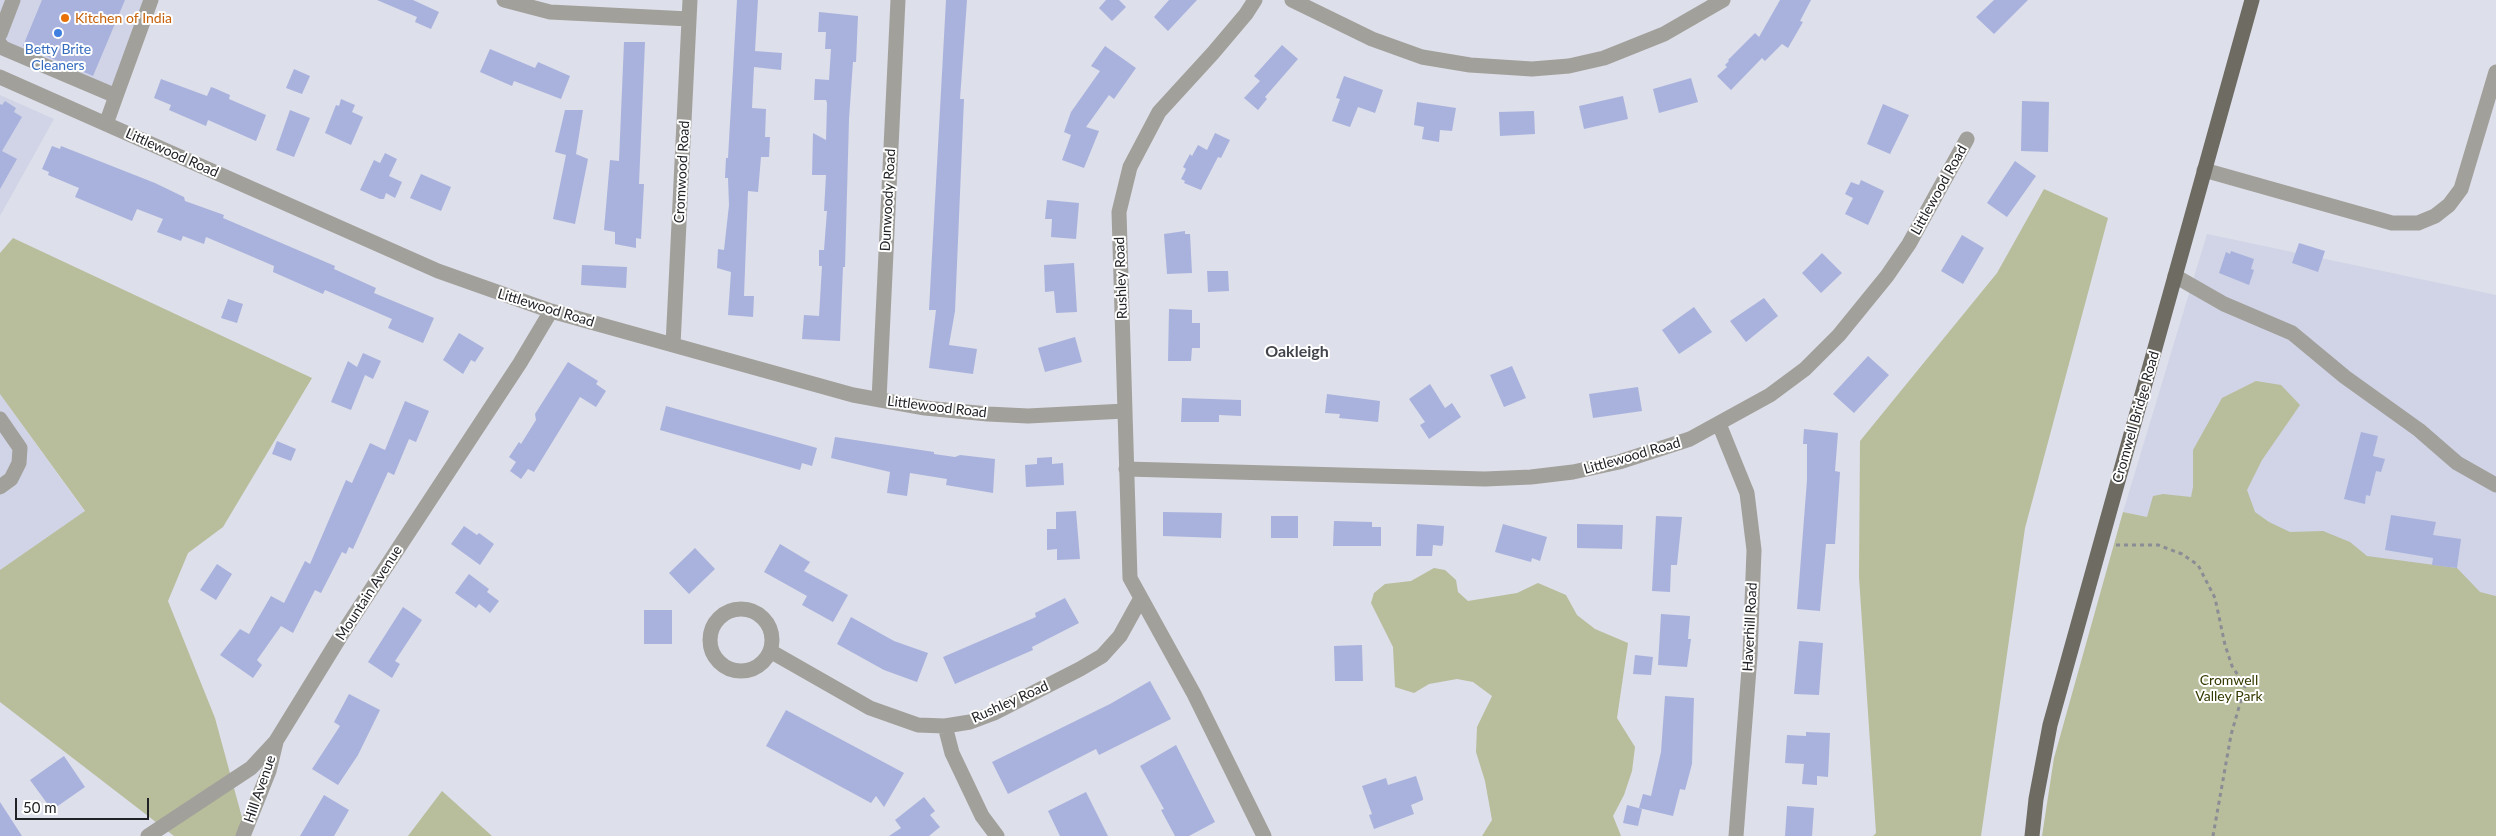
<!DOCTYPE html>
<html>
<head>
<meta charset="utf-8">
<style>
	body { margin:0 }
	#map { position:relative; width:2496px; height:836px; overflow:hidden; background:#dddfea; font-family:Lato,sans-serif }
	canvas { display:block }
	.scale { position:absolute; left:15px; top:798px; width:134px; height:22px; box-sizing:border-box; border:2px solid #212226; border-top:0; padding-left:6px; font-size:15px; line-height:18px; white-space:nowrap; color:#212226; -webkit-text-stroke:4px #fff; paint-order:stroke }
</style>
</head>
<body>
<div id="map">
<canvas width="2496" height="836"></canvas>
<div class="scale">50 m</div>
</div>
<script>
const ctx = document.querySelector('canvas').getContext('2d');
ctx.lineJoin = 'round';
function fillPath(path, color) { ctx.fillStyle = color; ctx.fill(path, 'evenodd'); }
const shape = rows => new Path2D(rows.map(r => 'M' + r).join(''));
function trace(path, color, width, dash) { ctx.strokeStyle = color; ctx.lineWidth = width; ctx.lineCap = dash ? 'butt' : 'round'; ctx.setLineDash(dash || []); ctx.stroke(path); }
function label(font, color, halo, rows, align = 'center') {
  ctx.font = font + ' Lato,sans-serif'; ctx.lineWidth = 4; ctx.setLineDash([]); ctx.textBaseline = 'middle'; ctx.strokeStyle = halo; ctx.fillStyle = color; for (const [text, x, y, turn = 0] of rows) {
    ctx.save(); ctx.translate(x, y); ctx.rotate((+turn || 0) * Math.PI / 180); ctx.textAlign = isNaN(turn) ? turn : align; if (halo) ctx.strokeText(text, 0, 0); ctx.fillText(text, 0, 0); ctx.restore();
  }
}
fillPath(shape([
	[0,0,154,0,109,99,0,51],
	[0,95,54,119,0,216],
	[2207,234,2496,295,2496,596,2123,512],
	[0,394,85,512,0,570]
]), '#d0d4e6');
fillPath(shape([
	[2044,189,2108,218,2025,528,1981,836,1873,836,1876,833,1859,577,1860,441,1997,273],
	[13,238,312,378,223,527,188,553,168,601,215,718,247,836,174,836,0,702,0,570,85,511,0,394,0,253],
	[2256,381,2281,385,2300,405,2262,460,2247,490,2255,512,2269,522,2290,532,2323,531,2350,542,2367,556,2457,568,2480,592,2496,596,2496,836,2042,836,2054,758,2123,512,2147,517,2153,496,2163,494,2191,497,2193,487,2193,450,2222,398],
	[1434,568,1445,570,1456,580,1458,592,1468,601,1517,593,1538,583,1566,595,1577,615,1595,629,1628,643,1617,718,1635,747,1632,771,1624,795,1613,816,1621,836,1482,836,1492,820,1485,781,1476,752,1477,727,1492,696,1473,682,1457,679,1429,684,1414,693,1395,687,1393,647,1371,603,1374,593,1385,584,1411,581],
	[442,791,492,836,408,836]
]), '#b8bd9b');
fillPath(shape([
	[42,0,125,0,93,76,23,46],
	[377,0,413,0,439,12,431,29,415,22,417,17],
	[737,0,758,0,755,51,782,53,781,70,754,67,752,108,766,109,765,137,770,137,769,157,761,157,758,192,748,191,744,296,754,296,753,317,728,315,731,272,717,268,718,249,724,250,729,205,728,178,725,178,726,158,728,158],
	[946,0,967,0,960,99,964,99,955,311,949,345,977,349,973,374,929,368,936,310,929,310],
	[1106,0,1119,0,1126,7,1112,21,1099,8],
	[1169,0,1197,0,1168,31,1154,17],
	[1780,0,1811,0,1800,21,1803,22,1788,48,1782,44,1765,61,1762,58,1731,90,1717,76,1727,67,1725,65,1729,61,1728,60,1755,33,1759,37],
	[1994,0,2028,0,1994,34,1976,17],
	[819,12,858,16,856,62,853,62,849,119,845,267,843,267,840,341,802,339,804,315,819,316,822,266,819,266,819,250,824,250,827,211,824,211,826,175,812,175,813,133,826,140,827,103,826,100,814,100,815,79,829,80,831,49,825,49,826,32,818,32],
	[624,42,645,42,639,184,644,184,641,239,636,238,636,248,615,244,615,232,604,230,610,160,619,161],
	[1282,45,1298,59,1265,97,1267,99,1258,110,1244,98,1260,81,1254,76],
	[1105,46,1136,68,1114,99,1109,95,1086,127,1099,131,1084,168,1062,160,1071,135,1064,132,1071,112,1100,71,1091,66],
	[490,49,535,68,538,62,570,76,561,99,514,81,512,86,480,72],
	[294,69,310,76,302,94,286,88],
	[1344,76,1383,90,1375,113,1358,107,1350,127,1332,121,1340,99,1336,98],
	[1691,78,1698,102,1659,113,1653,89],
	[161,79,207,96,211,87,214,88,230,95,229,99,266,115,256,141,208,120,206,126,169,110,171,105,154,98],
	[1623,96,1628,119,1584,129,1579,106],
	[341,99,355,105,352,112,363,117,351,145,325,133,336,105,339,106],
	[5,101,16,108,14,112,22,117,2,151,17,159,0,189,0,104,2,105],
	[2022,101,2049,102,2048,152,2021,151],
	[1417,102,1456,108,1452,131,1440,130,1439,142,1422,139,1424,127,1414,125],
	[1883,104,1909,115,1890,154,1867,144],
	[290,110,310,118,294,157,276,150],
	[565,110,583,110,576,154,588,159,575,224,553,219,566,155,555,152],
	[1534,111,1535,134,1500,136,1499,112],
	[1215,133,1230,140,1221,158,1218,157,1201,190,1184,183,1185,181,1181,179,1186,169,1183,167,1190,154,1192,156,1198,145,1207,150],
	[52,146,60,149,61,146,155,183,184,197,185,201,224,215,223,218,335,266,334,269,376,288,374,293,434,318,423,343,388,328,392,319,325,290,323,294,273,272,274,266,232,248,206,237,204,244,183,236,181,241,157,232,163,219,137,209,132,221,75,197,79,188,48,175,49,172,42,169],
	[385,153,397,159,389,176,402,182,395,198,386,193,384,199,380,199,360,190,374,160,380,163],
	[2015,161,2036,176,2007,217,1987,203],
	[421,174,451,187,441,211,410,198],
	[1861,180,1884,191,1868,225,1845,214,1853,198,1845,194,1851,182,1859,185],
	[1047,200,1079,203,1076,239,1051,237,1052,219,1045,219],
	[1185,231,1185,234,1190,234,1192,273,1167,274,1164,234],
	[1962,235,1984,248,1963,284,1941,271],
	[2299,243,2325,251,2318,272,2292,263],
	[2231,251,2254,259,2251,269,2254,270,2249,285,2219,273,2226,252,2230,254],
	[1822,253,1842,273,1821,293,1802,273],
	[1074,263,1077,312,1056,313,1054,291,1045,292,1044,265],
	[582,265,627,267,626,288,581,285],
	[1207,271,1228,271,1229,291,1208,292],
	[1764,298,1778,316,1746,342,1730,321],
	[228,299,243,304,237,323,221,318],
	[1694,307,1712,332,1679,354,1662,330],
	[1169,309,1192,310,1192,323,1200,323,1200,348,1192,348,1191,361,1168,361],
	[459,333,484,348,475,362,471,360,463,374,443,360],
	[1075,337,1082,362,1045,372,1038,348],
	[363,353,381,361,373,379,365,375,351,410,331,402,348,361,357,367],
	[1868,356,1889,375,1854,413,1833,394],
	[568,362,598,381,596,384,606,391,596,407,580,397,534,472,528,469,521,479,510,471,516,462,509,457,519,442,521,444,536,420,535,414],
	[1512,366,1526,398,1504,407,1490,375],
	[1430,384,1445,408,1452,403,1461,417,1429,439,1420,425,1425,422,1409,399],
	[1638,387,1642,411,1593,418,1589,394],
	[1327,394,1380,401,1378,422,1339,418,1340,414,1325,413],
	[1182,398,1241,400,1241,416,1219,415,1219,422,1181,422],
	[405,401,429,411,416,442,409,439,394,475,388,472,353,549,349,547,346,554,342,552,321,593,315,590,293,633,281,626,257,660,262,665,253,678,220,655,240,629,249,634,271,596,284,603,305,561,310,564,346,480,352,483,370,443,385,450],
	[666,406,817,448,812,466,802,463,800,470,660,430],
	[1804,429,1838,433,1835,471,1840,472,1835,544,1826,544,1820,611,1797,609,1807,480,1807,444,1803,444],
	[2361,432,2378,436,2373,456,2385,459,2381,472,2376,471,2370,496,2366,495,2365,504,2344,499],
	[835,437,934,452,934,454,955,457,960,455,995,459,993,493,946,485,947,479,910,473,907,496,887,493,890,472,831,458],
	[277,441,296,449,291,461,272,454],
	[1052,457,1052,464,1063,463,1064,485,1026,487,1025,465,1037,464,1037,458],
	[1076,511,1080,559,1057,560,1057,549,1047,550,1047,529,1056,529,1056,512],
	[1163,512,1222,513,1221,538,1163,536],
	[2391,515,2436,522,2433,535,2461,539,2457,568,2432,565,2433,558,2385,550],
	[1271,516,1298,516,1298,538,1271,538],
	[1656,516,1682,517,1677,565,1671,565,1670,592,1652,591],
	[1334,521,1372,522,1372,527,1381,527,1381,546,1333,546],
	[1417,524,1444,526,1443,543,1442,546,1433,545,1432,556,1416,556],
	[1503,524,1547,537,1540,561,1532,558,1531,562,1495,552],
	[1577,524,1623,525,1622,549,1577,548],
	[464,526,477,535,479,533,494,544,480,565,451,544],
	[780,544,810,562,804,571,848,595,833,622,802,605,807,596,764,572],
	[695,548,715,569,689,594,669,573],
	[217,564,232,574,216,600,200,590],
	[469,574,489,589,487,592,499,601,490,613,479,604,476,608,455,593],
	[1065,598,1079,623,1032,647,1033,650,955,684,943,657,1036,617,1035,613],
	[403,607,422,620,395,661,400,664,392,678,368,662],
	[644,610,672,610,672,644,644,644],
	[1661,614,1690,616,1688,639,1691,639,1687,667,1658,665],
	[851,617,894,641,928,653,917,682,884,670,837,644],
	[1799,641,1823,643,1819,695,1794,694],
	[1362,645,1363,681,1335,681,1334,646],
	[1635,655,1653,657,1651,675,1633,674],
	[1150,681,1171,719,1099,755,1096,749,1008,794,992,762,1110,704],
	[349,694,380,710,358,755,338,785,312,769,340,726,334,722],
	[1665,696,1694,698,1692,764,1685,790,1680,789,1673,816,1639,808,1643,794,1651,796,1661,752],
	[786,710,904,773,884,807,876,796,871,803,766,746],
	[1806,732,1830,733,1828,777,1817,776,1817,785,1802,784,1804,764,1785,763,1787,735,1806,736],
	[1176,745,1215,822,1189,836,1175,836,1161,810,1164,809,1140,766],
	[64,756,85,787,52,810,30,780],
	[1416,776,1423,798,1423,800,1411,805,1414,814,1374,829,1369,815,1372,814,1362,786,1386,778,1388,785],
	[1086,792,1108,836,1060,836,1048,811],
	[324,795,349,810,334,836,300,836],
	[924,797,935,811,930,815,940,827,929,836,889,836,901,828,895,820],
	[0,802,22,836,0,836],
	[1627,805,1642,809,1638,826,1623,823],
	[1787,806,1814,808,1812,836,1785,836]
]), '#a9b2dd');
trace(shape([
	[2116,545,2158,545,2182,554,2198,565,2215,598,2225,645,2232,666,2245,686,2231,735,2213,836]
]), '#8b8d95', 3, [4, 4]);
trace(shape([
	[504,0,550,12,689,19],
	[1255,0,1246,14,1213,53,1159,112,1130,167,1119,212,1130,578,1194,694,1264,836],
	[1292,0,1372,39,1422,57,1470,65,1532,69,1569,66,1604,58,1664,34,1723,0],
	[0,34,13,0],
	[0,44,3,48,116,96,106,124],
	[0,77,438,271,551,311,853,395,925,408,988,414,1028,416,1125,411],
	[116,96,151,0],
	[2204,170,2392,223,2418,223,2435,216,2449,205,2461,189,2496,72],
	[2175,276,2224,304,2292,333,2345,377,2419,430,2457,463,2496,485],
	[673,345,690,0],
	[879,400,898,0],
	[0,419,20,448,19,463,11,479,0,487],
	[1719,424,1747,493,1754,550,1750,656,1736,836],
	[1126,469,1485,479,1531,477,1573,472,1619,462,1690,439,1770,395,1805,369,1839,335,1887,276,1909,244,1967,139],
	'710 640a31 31 0 1 1 62 0a31 31 0 1 1-62 0Z',
	[770,651,870,708,918,725,945,726,970,722,994,713,1080,669,1102,656,1120,636,1141,598],
	[945,726,952,753,982,816,997,836],
	[148,836,251,768,276,741,340,637,520,363,551,311],
	[243,836,269,771,276,742]
]), '#a2a09b', 15);
trace(shape([
	[2032,836,2036,799,2050,725,2252,0]
]), '#6e6b63', 15);
for (const [x, y, r, color] of [
	[65,18,5,"#e8710a"],
	[58,33,5,"#3f7fe0"]
]) { const dot = new Path2D(); dot.arc(x, y, r, 0, 2 * Math.PI); ctx.fillStyle = color; ctx.fill(dot); trace(dot, '#fff', 2); }
label('14px', '#c56008', '#fff', [
	["Kitchen of India",75,18]
], 'left');
label('14px', '#366cbe', '#fff', [
	["Betty Brite",58,49],
	["Cleaners",58,65]
]);
label('14px', '#212226', '#fff', [
	["Littlewood Road",172,153,24],
	["Cromwood Road",682,172,-87],
	["Littlewood Road",1939,190,-61],
	["Dunwoody Road",888,200,-87],
	["Rushley Road",1121,278,-92],
	["Littlewood Road",546,308,17],
	["Littlewood Road",937,407,7],
	["Cromwell Bridge Road",2136,417,-74],
	["Littlewood Road",1632,456,-16],
	["Mountain Avenue",369,593,-57],
	["Haverhill Road",1750,627,-87],
	["Rushley Road",1010,702,-24],
	["Hill Avenue",260,789,-71]
]);
label('14px', '#353900', '#fff', [
	["Cromwell",2229,680],
	["Valley Park",2229,696]
]);
label('bold 16px', '#42444c', '#fff', [
	["Oakleigh",1297,352]
]);
</script>
</body>
</html>
